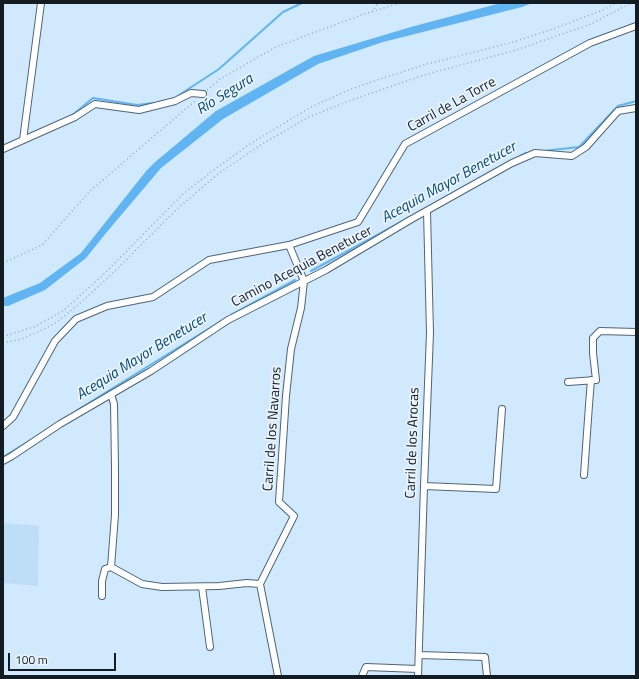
<!DOCTYPE html>
<html>
<head>
<meta charset="utf-8">
<style>
	body { margin:0 }
	#map { position:relative; width:639px; height:679px; overflow:hidden; background:#d0e9fd; font-family:"Titillium Web",sans-serif }
	canvas { display:block }
	.frame { position:absolute; inset:0; border:4px solid #131b23; pointer-events:none }
	.scale { position:absolute; left:8px; top:653px; width:108px; height:18px; box-sizing:border-box; border:2px solid #131b23; border-top:0; padding-left:5px; font-size:12px; line-height:14px; white-space:nowrap; color:#131b23; -webkit-text-stroke:3px #eaf4fc; paint-order:stroke }
</style>
</head>
<body>
<div id="map">
<canvas width="639" height="679"></canvas>
<div class="frame"></div>
<div class="scale">100 m</div>
</div>
<script>
const ctx = document.querySelector('canvas').getContext('2d');
ctx.lineJoin = 'round';
function fillPath(path, color) { ctx.fillStyle = color; ctx.fill(path, 'evenodd'); }
const shape = rows => new Path2D(rows.map(r => 'M' + r).join(''));
function trace(path, color, width, dash) { ctx.strokeStyle = color; ctx.lineWidth = width; ctx.lineCap = dash ? 'butt' : 'round'; ctx.setLineDash(dash || []); ctx.stroke(path); }
function label(font, color, halo, rows, align = 'center') {
  ctx.font = font + ' "Titillium Web",sans-serif'; ctx.lineWidth = 3.5; ctx.setLineDash([]); ctx.textBaseline = 'middle'; ctx.strokeStyle = halo; ctx.fillStyle = color; for (const [text, x, y, turn = 0] of rows) {
    ctx.save(); ctx.translate(x, y); ctx.rotate((+turn || 0) * Math.PI / 180); ctx.textAlign = isNaN(turn) ? turn : align; if (halo) ctx.strokeText(text, 0, 0); ctx.fillText(text, 0, 0); ctx.restore();
  }
}
fillPath(shape([
	[3,523,39,526,38,586,3,583]
]), '#beddf7');
fillPath(shape([
	[501,3,532,3,522,7,383,42,318,64,223,119,161,168,106,233,86,258,45,290,8,306,3,306,3,298,40,283,81,253,147,170,154,163,216,111,314,56,411,27]
]), '#61b4f2');
trace(shape([
	[173,99,219,69,283,12,302,3],
	[70,117,93,98,137,105,154,103],
	[543,151,579,147,618,106,636,101],
	[520,156,526,153,529,153],
	[311,271,403,221],
	[231,315,295,280],
	[76,411,226,318],
	[3,457,39,435]
]), '#61b4f2', 2);
const minor = shape([
	[23,140,41,3],
	[3,149,75,117,95,104,139,110,175,101,191,93,203,94],
	[568,382,596,380,593,353,593,338,600,331,636,332],
	[111,394,114,404,115,467,115,515,111,567],
	[3,426,13,417,55,341,76,319,107,306,153,297,209,260,289,245,358,222,405,144,590,43,636,26],
	[3,461,12,456,60,424,151,371,228,320,326,270,410,220,512,163,535,153,572,156,586,147,618,111,636,108],
	[584,475,589,405,591,380],
	[424,486,496,489,502,409],
	[202,587,210,647],
	[102,596,102,581,105,569,111,567,142,584,162,587,219,586,247,583,260,584],
	[419,655,485,657,487,676],
	[278,676,260,584,294,516,279,502,286,396,291,349,301,308,304,281,289,245],
	[362,676,366,667,418,669],
	[418,676,424,486,430,333,427,211]
]);
trace(minor, '#4f6576', 8);
trace(shape([
	[372,12,378,3],
	[207,90,220,79,276,47,361,15,400,3],
	[3,263,42,245,90,191,195,101],
	[3,336,8,335,36,326,63,311,103,275,183,194,211,172,250,144,311,107,349,90,383,78,427,64,510,43,550,30,603,10,616,3],
	[3,343,22,339,46,328,57,322,85,299,116,270,176,210,206,184,218,174,262,144,309,117,349,101,424,75,513,51,591,24,631,3]
]), '#96aaba', 1.5, [1, 3]);
trace(minor, '#fff', 6);
label('14px', '#131b23', '#eaf4fc', [
	["Carril de La Torre",452,105,-29],
	["Camino Acequia Benetucer",302,267,-28],
	["Carril de los Navarros",273,429,-86],
	["Carril de los Arocas",413,443,-88]
]);
label('italic 15px', '#084b72', '#eaf4fc', [
	["Río Segura",225,95,-32],
	["Acequia Mayor Benetucer",449,183,-29],
	["Acequia Mayor Benetucer",142,357,-32]
]);
</script>
</body>
</html>
